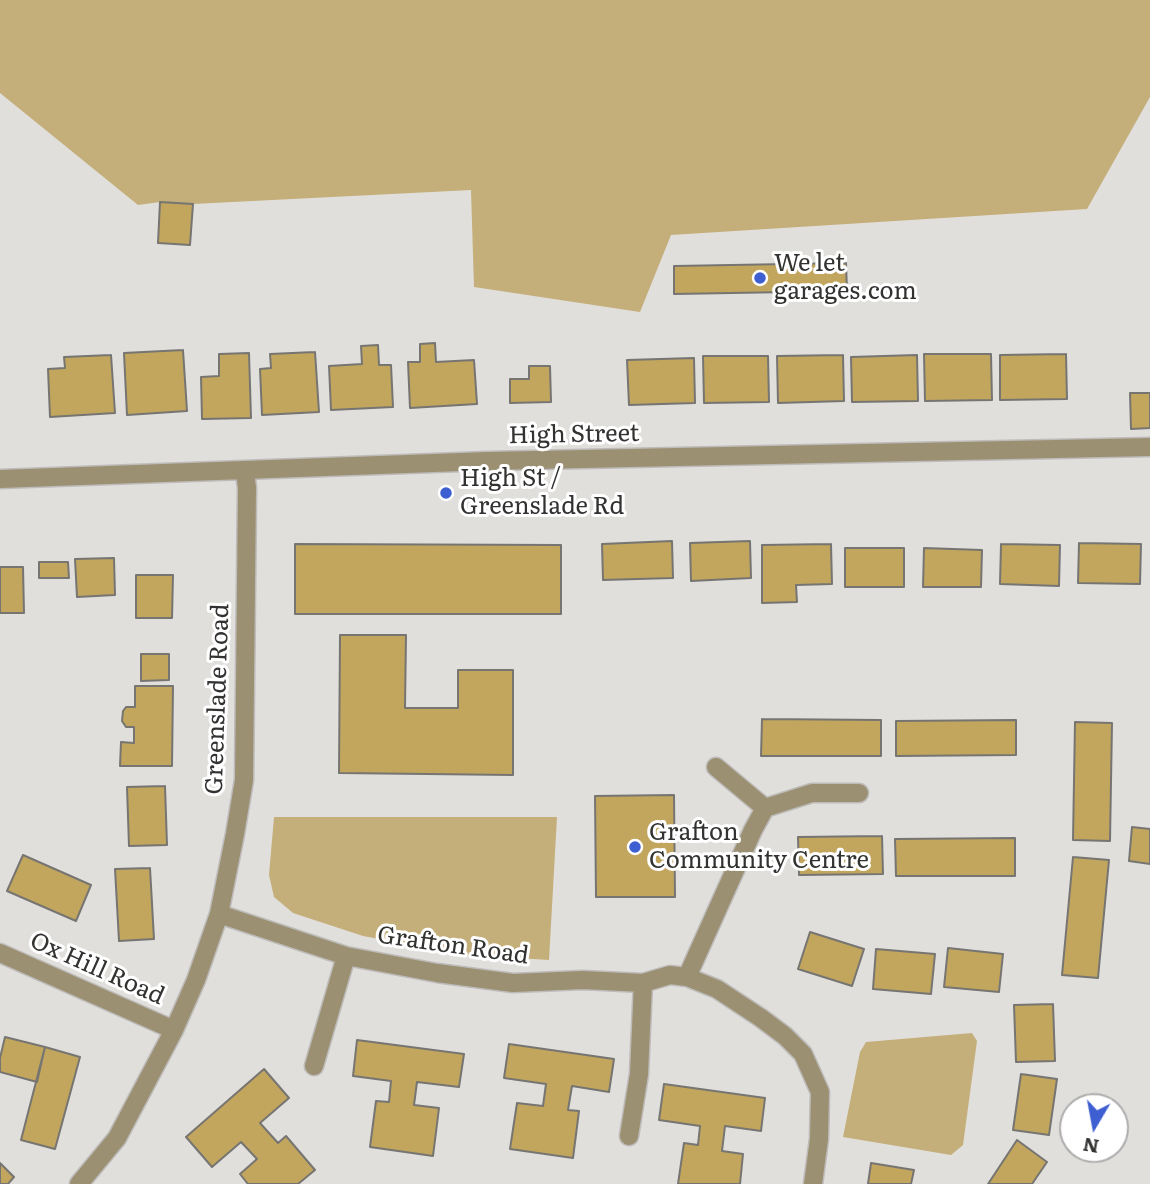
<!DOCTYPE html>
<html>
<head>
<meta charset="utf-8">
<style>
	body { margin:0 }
	#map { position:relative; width:1150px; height:1184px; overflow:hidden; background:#e1dfdc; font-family:Literata,serif }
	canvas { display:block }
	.north { position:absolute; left:1059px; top:1093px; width:70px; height:70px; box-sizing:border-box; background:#fff; border:2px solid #adadad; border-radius:50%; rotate:190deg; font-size:19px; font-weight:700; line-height:28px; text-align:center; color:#323231 }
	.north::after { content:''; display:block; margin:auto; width:24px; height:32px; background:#3e5fd2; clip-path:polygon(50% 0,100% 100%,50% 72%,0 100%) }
</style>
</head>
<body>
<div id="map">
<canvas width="1150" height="1184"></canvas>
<div class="north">N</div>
</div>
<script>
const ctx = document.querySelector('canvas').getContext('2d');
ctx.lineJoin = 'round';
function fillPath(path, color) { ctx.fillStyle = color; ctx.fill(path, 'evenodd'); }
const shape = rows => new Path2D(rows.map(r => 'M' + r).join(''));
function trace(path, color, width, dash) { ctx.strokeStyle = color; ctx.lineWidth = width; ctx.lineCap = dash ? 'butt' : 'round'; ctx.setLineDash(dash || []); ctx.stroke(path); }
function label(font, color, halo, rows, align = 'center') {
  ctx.font = font + ' Literata,serif'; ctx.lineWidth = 6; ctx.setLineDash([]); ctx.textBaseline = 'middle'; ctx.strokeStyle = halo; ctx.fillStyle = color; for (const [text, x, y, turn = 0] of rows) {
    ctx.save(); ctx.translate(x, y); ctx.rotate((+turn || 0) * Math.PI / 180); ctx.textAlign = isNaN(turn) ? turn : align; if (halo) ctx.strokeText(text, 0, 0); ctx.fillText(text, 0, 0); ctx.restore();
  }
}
fillPath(shape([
	[0,0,1150,0,1150,97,1087,209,671,235,640,312,474,287,471,190,193,204,160,202,138,205,0,93],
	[274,817,557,817,549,960,470,955,363,936,293,913,274,897,269,875],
	[972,1033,977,1041,963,1145,951,1155,843,1137,860,1052,866,1042]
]), '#c4af7b');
const building = shape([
	[160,202,193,204,190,245,158,243,160,202],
	[846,263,847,291,674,294,674,266,846,263],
	[435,343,436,362,474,360,477,404,410,408,408,362,420,362,420,344,435,343],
	[378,345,379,365,391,365,393,407,331,410,329,366,362,364,361,346,378,345],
	[183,350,187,411,127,415,124,353,183,350],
	[315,352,319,412,262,415,260,369,271,368,270,354,315,352],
	[249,353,251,418,202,419,201,377,219,376,219,354,249,353],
	[924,354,991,354,992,400,925,401,924,354],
	[1066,354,1067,399,1000,400,1000,355,1066,354],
	[111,355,115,413,50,417,48,369,65,368,64,357,111,355],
	[843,355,844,401,778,403,777,356,843,355],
	[917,355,918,401,852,402,851,357,917,355],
	[703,356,768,356,769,402,704,403,703,356],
	[694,358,695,403,629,405,627,360,694,358],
	[529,366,550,366,551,402,510,403,510,379,529,379,529,366],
	[1130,393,1150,393,1150,428,1131,429,1130,393],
	[672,541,673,578,603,580,602,544,672,541],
	[750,541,751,578,691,581,690,543,750,541],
	[1079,543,1141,544,1140,584,1078,583,1079,543],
	[295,544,561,545,561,614,295,614,295,544],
	[831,544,832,584,796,585,797,602,762,603,762,545,831,544],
	[1001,544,1060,545,1059,586,1000,584,1001,544],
	[845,548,904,548,904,587,845,587,845,548],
	[924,548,982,550,981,587,923,587,924,548],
	[114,558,115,595,77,597,75,559,114,558],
	[39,562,68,562,69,578,39,578,39,562],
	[0,567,23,567,24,613,0,613,0,567],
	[136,575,173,575,172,618,136,618,136,575],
	[340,635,406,635,405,708,458,708,458,670,513,670,513,775,339,773,340,635],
	[141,654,169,654,169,680,141,681,141,654],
	[135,686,173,686,172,766,120,766,121,742,134,743,134,727,126,727,122,721,123,711,126,707,135,707,135,686],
	[762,719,881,720,881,756,761,756,762,719],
	[1016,720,1016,755,896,756,896,721,1016,720],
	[1075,722,1112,723,1110,841,1073,840,1075,722],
	[165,786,167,845,129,846,127,787,165,786],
	[674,795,675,897,596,897,595,796,674,795],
	[1132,827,1150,829,1150,864,1129,861,1132,827],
	[882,836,883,874,799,875,798,837,882,836],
	[1015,838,1015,876,896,876,895,839,1015,838],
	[23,855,91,885,76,921,7,891,23,855],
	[1073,857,1109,860,1098,978,1062,975,1073,857],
	[150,868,154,939,119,941,115,869,150,868],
	[810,932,864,949,852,986,798,969,810,932],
	[948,948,1003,954,999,992,944,987,948,948],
	[876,949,935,954,931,994,873,989,876,949],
	[1053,1004,1055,1061,1016,1062,1014,1005,1053,1004],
	[5,1037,45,1047,37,1082,0,1072,0,1058,5,1037],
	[357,1040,464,1054,459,1087,417,1082,414,1105,439,1108,433,1156,370,1147,376,1101,389,1102,391,1081,353,1076,357,1040],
	[509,1044,614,1059,609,1092,572,1086,568,1110,579,1111,573,1158,510,1149,517,1103,543,1106,546,1084,504,1078,509,1044],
	[45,1047,80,1057,55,1149,21,1140,45,1047],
	[264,1069,289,1098,260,1123,278,1143,286,1136,315,1170,298,1184,248,1184,240,1174,257,1159,241,1142,212,1167,186,1137,264,1069],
	[1021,1074,1057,1079,1049,1135,1013,1130,1021,1074],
	[664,1084,765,1098,761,1131,725,1126,722,1151,743,1154,740,1184,678,1184,684,1143,698,1145,700,1126,659,1120,664,1084],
	[1017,1140,1047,1162,1032,1184,988,1184,1017,1140],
	[0,1163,14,1177,8,1184,0,1184,0,1163],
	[871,1163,914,1170,911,1184,868,1184,871,1163]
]);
fillPath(building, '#c2a65e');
trace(building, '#767572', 2);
const minor = shape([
	[0,479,488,461,1150,447],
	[716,767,765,808],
	[219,914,346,956,437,973,513,983,583,980,643,983,670,975,687,977,717,989,761,1018,785,1036,803,1054,820,1092,819,1139,813,1184],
	[0,953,174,1030],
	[687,977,753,830,765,808,812,793,859,793],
	[314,1066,346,956],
	[629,1136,639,1074,643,983],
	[79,1184,117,1138,174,1030,196,980,219,914,235,834,244,780,247,488,245,471]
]);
trace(minor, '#bebcba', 21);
trace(minor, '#9c9073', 18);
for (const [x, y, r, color] of [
	[760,278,7,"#3e5fd2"],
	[446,493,7,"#3e5fd2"],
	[635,847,7,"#3e5fd2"]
]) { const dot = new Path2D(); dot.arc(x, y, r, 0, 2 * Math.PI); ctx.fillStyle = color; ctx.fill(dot); trace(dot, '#fff', 2.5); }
label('24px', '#323231', '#fff', [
	["We let",774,264],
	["garages.com",774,292],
	["High St /",460,479],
	["Greenslade Rd",460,507],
	["Grafton",649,833],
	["Community Centre",649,861]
], 'left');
label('24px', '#323231', '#fff', [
	["High Street",574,435,-1],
	["Greenslade Road",218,699,-88],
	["Grafton Road",453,946,8],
	["Ox Hill Road",97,969,24]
]);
</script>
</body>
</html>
